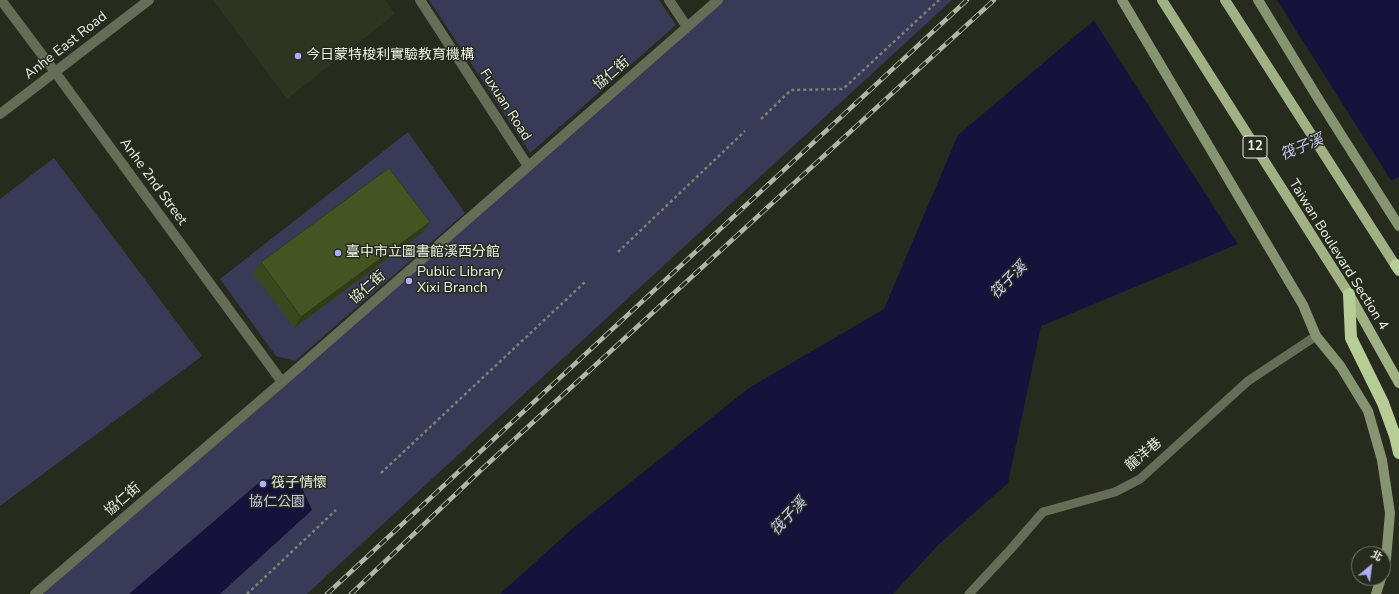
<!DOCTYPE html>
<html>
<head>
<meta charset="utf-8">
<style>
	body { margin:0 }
	#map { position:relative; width:1399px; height:594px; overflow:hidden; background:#262b1d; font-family:"Nunito Sans","Noto Sans TC",sans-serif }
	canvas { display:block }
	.north { position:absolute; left:1351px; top:546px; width:40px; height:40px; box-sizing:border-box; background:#262b1d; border:1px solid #767a6e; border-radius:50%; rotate:29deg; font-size:11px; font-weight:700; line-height:16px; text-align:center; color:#edf1e7 }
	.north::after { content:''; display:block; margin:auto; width:14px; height:18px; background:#acaffb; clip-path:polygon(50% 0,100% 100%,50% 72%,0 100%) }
</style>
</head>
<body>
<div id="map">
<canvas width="1399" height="594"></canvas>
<div class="north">北</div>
</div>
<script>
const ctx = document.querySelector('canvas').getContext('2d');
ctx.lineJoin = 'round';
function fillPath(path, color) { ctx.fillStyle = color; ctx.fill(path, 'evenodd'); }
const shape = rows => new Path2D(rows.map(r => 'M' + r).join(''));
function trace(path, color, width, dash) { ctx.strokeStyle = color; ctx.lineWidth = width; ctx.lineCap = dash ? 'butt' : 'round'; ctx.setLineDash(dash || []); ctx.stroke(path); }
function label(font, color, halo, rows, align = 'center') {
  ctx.font = font + ' "Nunito Sans","Noto Sans TC",sans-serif'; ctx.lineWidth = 3; ctx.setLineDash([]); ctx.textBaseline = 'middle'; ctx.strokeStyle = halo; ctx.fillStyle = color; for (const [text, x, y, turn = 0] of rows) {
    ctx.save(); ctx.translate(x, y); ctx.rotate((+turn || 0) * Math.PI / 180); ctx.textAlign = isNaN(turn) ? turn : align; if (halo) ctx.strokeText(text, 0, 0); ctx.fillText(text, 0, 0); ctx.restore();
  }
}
fillPath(shape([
	[213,0,385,0,395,14,287,99]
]), '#2d3520');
fillPath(shape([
	[429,0,659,0,676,25,530,153],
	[723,0,952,0,307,594,43,594,141,507],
	[408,132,465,213,295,361,276,356,220,279],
	[54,158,202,356,0,506,0,199]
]), '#393a57');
fillPath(shape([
	[1118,0,1399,0,1399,177,1041,326,1008,483,939,544,893,594,500,594,572,529,749,388,884,309,958,135],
	[276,479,299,481,312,510,220,594,129,594,262,480]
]), '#16123c');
fillPath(shape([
	[1115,0,1277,0,1392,182,1239,246,1093,19]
]), '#262b1d');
trace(shape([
	[761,119,791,90,843,89,939,0],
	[618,252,745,131],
	[381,473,585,282],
	[247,594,336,510]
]), '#7d8275', 2.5, [3, 3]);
trace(shape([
	[969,594,1010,550,1043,512,1115,492,1140,479,1248,381,1316,336]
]), '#656d57', 9);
trace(shape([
	[1,0,55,72,282,382],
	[420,0,528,166],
	[669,0,687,27],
	[0,114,149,0],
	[35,594,282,382,718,0]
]), '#656d57', 10);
trace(shape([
	[1122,0,1303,305,1316,336,1341,367,1368,411,1382,460,1390,513,1386,559,1383,570],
	[1258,0,1319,100,1399,226],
	[1376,594,1381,578]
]), '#869471', 10);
trace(shape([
	[1162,0,1349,294,1399,383],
	[1225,0,1399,271]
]), '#a0b284', 10);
trace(shape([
	[1396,265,1399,269],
	[1349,294,1351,338,1383,403,1395,436,1399,453]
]), '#b8cd95', 12);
const rail = shape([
	[327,594,967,0],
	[351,594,482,469,994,0]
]);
trace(rail, '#b1b5aa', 4.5);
trace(rail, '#262b1d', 3, [9]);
fillPath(shape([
	[430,222,422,233,294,328,253,273,261,262]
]), '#3a491d');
fillPath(shape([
	[430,222,422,233,294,328,301,317]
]), '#303c18');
const building = shape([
	[389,168,430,222,301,317,261,262,389,168]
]);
fillPath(building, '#452');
trace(building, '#303c18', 1);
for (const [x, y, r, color] of [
	[298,56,4,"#acaffb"],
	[338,253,4,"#acaffb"],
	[409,281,4,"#acaffb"],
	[263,484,4,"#acaffb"]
]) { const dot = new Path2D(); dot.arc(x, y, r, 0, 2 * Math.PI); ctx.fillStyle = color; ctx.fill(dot); trace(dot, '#262b1d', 1.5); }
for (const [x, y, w] of [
	[1255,147,24]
]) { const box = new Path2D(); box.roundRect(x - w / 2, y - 11, w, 22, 3); ctx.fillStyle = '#262b1d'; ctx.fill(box); trace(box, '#edf1e7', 1); }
label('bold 13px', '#edf1e7', null, [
	["12",1255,147]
]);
label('14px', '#edf1e7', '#262b1d', [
	["Anhe East Road",66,46,-38],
	["協仁街",612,74,-41],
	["Fuxuan Road",505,105,57],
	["Anhe 2nd Street",153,182,54],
	["Taiwan Boulevard Section 4",1338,255,58],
	["協仁街",368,288,-41],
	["龍洋巷",1144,455,-40],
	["協仁街",123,500,-41]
]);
label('14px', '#edf1e7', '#262b1d', [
	["今日蒙特梭利實驗教育機構",306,56],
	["臺中市立圖書館溪西分館",346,253],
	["Public Library",417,273],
	["Xixi Branch",417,289],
	["筏子情懷",271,484]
], 'left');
label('14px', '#c1c4f2', '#262b1d', [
	["協仁公園",277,503]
]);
label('italic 15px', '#c9ccfa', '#262b1d', [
	["筏子溪",1302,148,-22],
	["筏子溪",1009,281,-45],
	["筏子溪",789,517,-47]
]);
</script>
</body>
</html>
